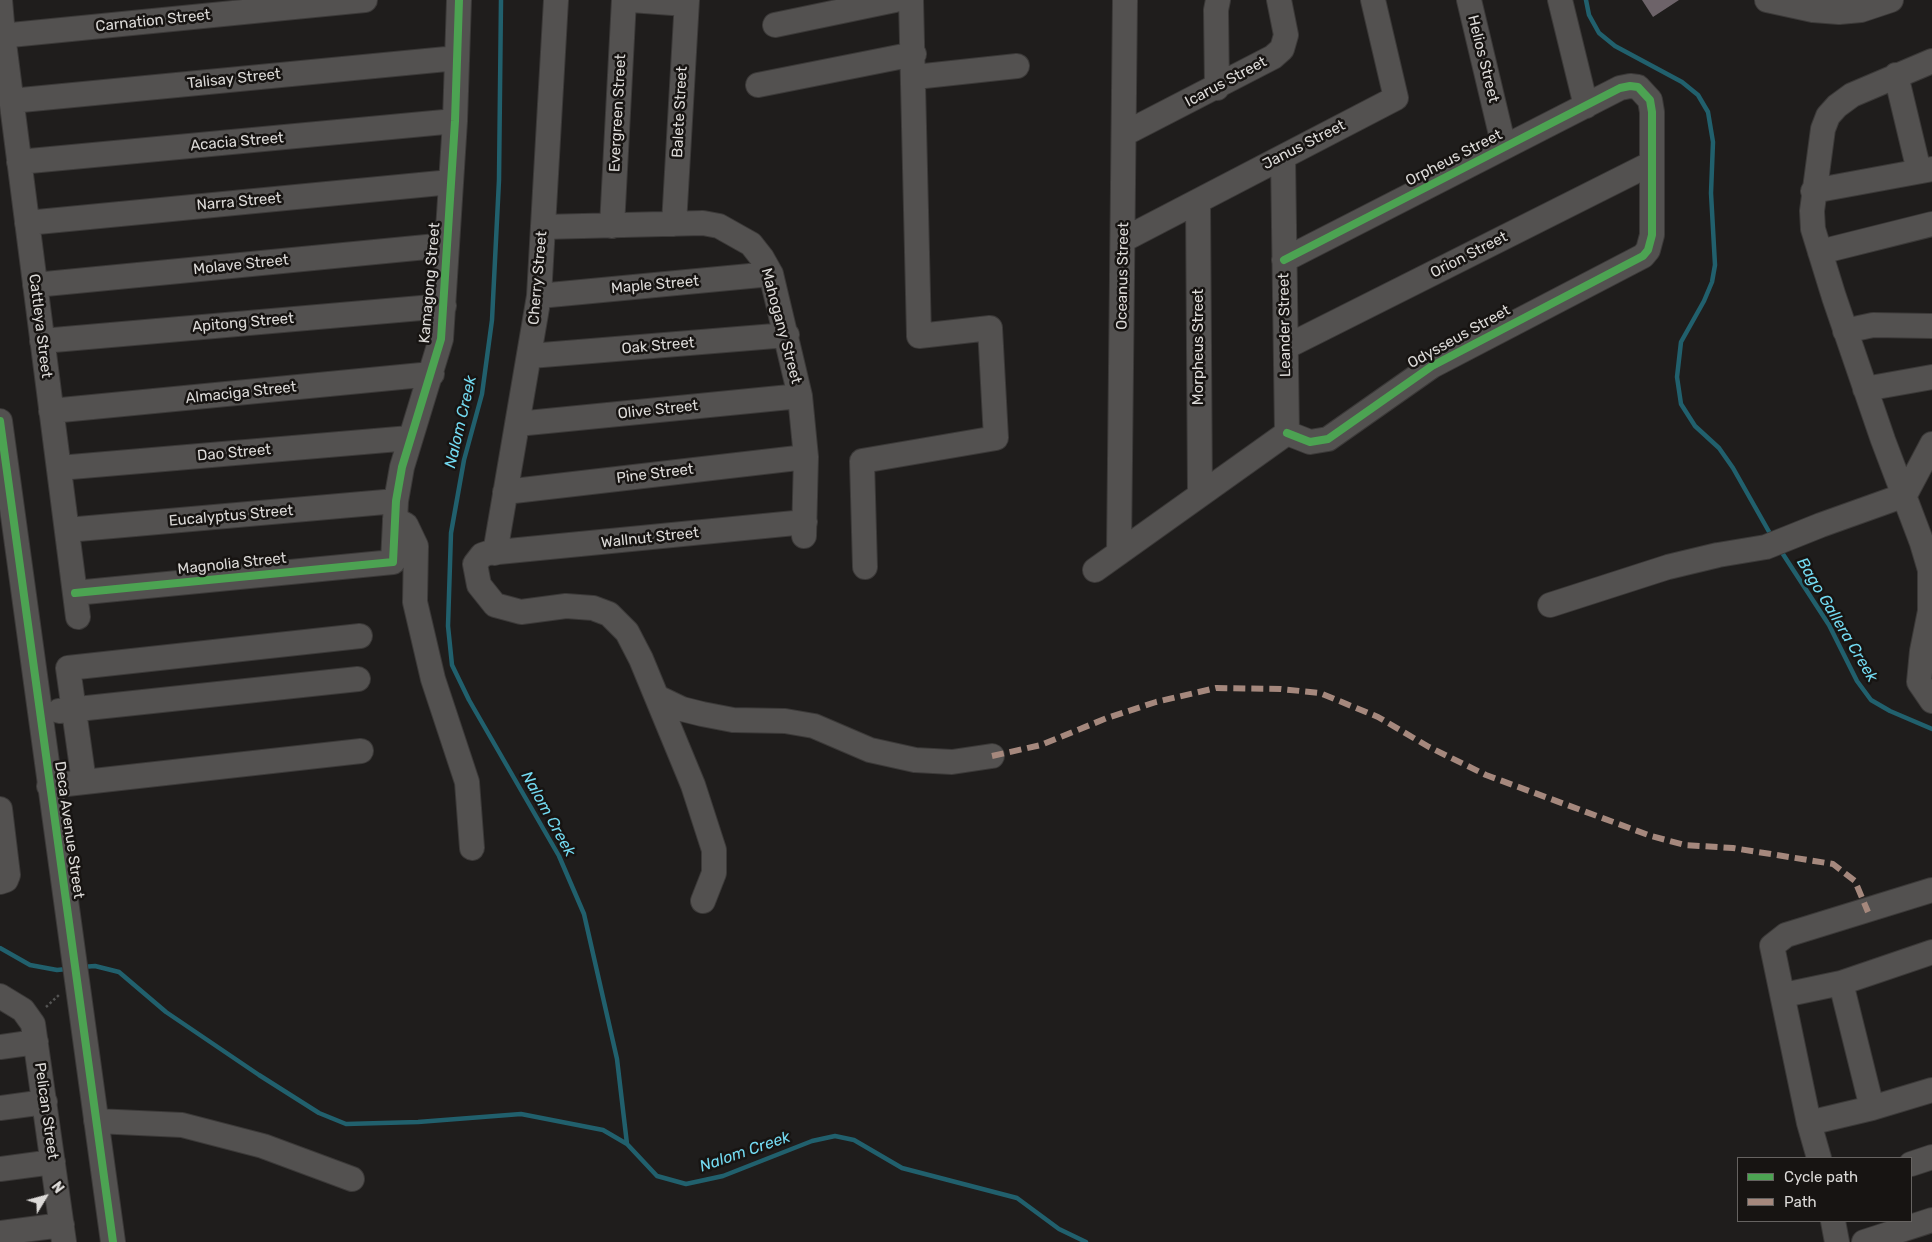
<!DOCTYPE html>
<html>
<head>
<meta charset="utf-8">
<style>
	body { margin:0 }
	#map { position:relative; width:1932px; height:1242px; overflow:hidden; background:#1f1d1c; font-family:Rubik,sans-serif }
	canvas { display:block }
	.legend { position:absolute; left:1737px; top:1157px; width:175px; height:65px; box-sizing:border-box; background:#171412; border:1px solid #666361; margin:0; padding:6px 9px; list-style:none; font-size:15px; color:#dcdad8 }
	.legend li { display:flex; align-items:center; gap:10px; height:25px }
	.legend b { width:25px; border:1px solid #666361 }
	.north { position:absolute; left:20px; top:1172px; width:50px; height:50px; -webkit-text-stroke:4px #171412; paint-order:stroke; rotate:53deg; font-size:14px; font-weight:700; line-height:20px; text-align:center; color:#dcdad8 }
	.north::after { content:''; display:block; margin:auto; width:18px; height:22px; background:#dcdad8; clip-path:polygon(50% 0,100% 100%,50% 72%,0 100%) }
</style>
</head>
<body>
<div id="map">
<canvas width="1932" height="1242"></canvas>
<ul class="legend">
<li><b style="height:6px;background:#4ca352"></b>Cycle path</li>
<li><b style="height:6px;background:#a5887d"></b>Path</li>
</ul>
<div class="north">N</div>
</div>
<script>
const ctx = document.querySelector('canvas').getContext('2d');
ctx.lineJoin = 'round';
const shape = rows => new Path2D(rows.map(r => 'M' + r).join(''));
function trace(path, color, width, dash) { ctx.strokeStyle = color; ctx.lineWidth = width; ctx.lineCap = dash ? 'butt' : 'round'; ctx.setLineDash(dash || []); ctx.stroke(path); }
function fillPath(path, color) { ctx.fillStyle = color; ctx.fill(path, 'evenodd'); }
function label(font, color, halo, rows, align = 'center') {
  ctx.font = font + ' Rubik,sans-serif'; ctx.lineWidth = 5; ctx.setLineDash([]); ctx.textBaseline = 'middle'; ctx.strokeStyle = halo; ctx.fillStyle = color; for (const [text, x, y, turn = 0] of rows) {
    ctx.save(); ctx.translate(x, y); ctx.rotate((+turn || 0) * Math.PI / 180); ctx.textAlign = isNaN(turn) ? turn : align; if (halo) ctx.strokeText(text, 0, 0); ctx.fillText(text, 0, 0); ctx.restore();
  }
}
trace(shape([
	[501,0,499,180,492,320,482,394,464,460,451,533,448,626,452,665,469,700,559,856,584,914,617,1059,627,1144,657,1176,686,1184,723,1176,812,1141,835,1136,854,1140,902,1168,1017,1198,1059,1229,1086,1242],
	[1586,0,1589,15,1599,33,1615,46,1682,82,1698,95,1708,112,1713,142,1711,193,1715,265,1712,282,1704,301,1681,342,1677,377,1681,404,1695,426,1719,448,1733,468,1772,537],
	[1779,548,1829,625,1857,681,1871,700,1890,711,1932,729],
	[0,948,30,965,57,970,67,969],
	[82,967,95,966,119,972,166,1012,259,1075,319,1113,346,1124,418,1122,521,1114,603,1130,627,1144]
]), '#21606d', 4.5);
fillPath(shape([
	[1642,0,1679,0,1653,17]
]), '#6d6369');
const minor = shape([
	[0,0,3,35,78,617],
	[631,0,686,4],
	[1469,0,1504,147],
	[1560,0,1586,106],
	[1767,0,1813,10,1839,12,1861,10,1891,0],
	[775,25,895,0],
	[0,36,365,0],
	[1932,61,1852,95,1837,106,1828,116,1823,129,1812,211,1813,229,1834,297,1883,440,1922,543,1930,570,1930,611,1922,651,1919,682,1932,701],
	[1896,75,1919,171],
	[915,77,1017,66],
	[758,85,914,54],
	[1217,88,1216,10,1218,0],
	[11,101,457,58],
	[1124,134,1273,57,1282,49,1286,35,1279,0],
	[1283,157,1287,433],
	[19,162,455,121],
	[1813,191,1932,169],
	[1198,201,1200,494],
	[27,223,451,182],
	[674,224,687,0],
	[612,226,624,0],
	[543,227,703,223,719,226,751,244,762,258,771,274,800,396,806,457,804,536],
	[1123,240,1396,98,1373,0],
	[1820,252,1932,224],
	[1284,260,1620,88,1630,86,1638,87,1650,100,1652,112,1652,235,1648,250,1643,256,1432,366,1328,439,1310,442,1287,433],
	[35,285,447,245],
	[539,296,771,274],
	[1845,331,1873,325,1932,326],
	[42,341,444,306],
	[1286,347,1652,163],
	[530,356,787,335],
	[1865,389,1932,377],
	[51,411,432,374],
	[0,421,113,1242],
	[517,424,800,396],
	[59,468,410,438],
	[505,492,806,457],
	[395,519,406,525,416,546,415,602,433,679,467,782,472,848],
	[67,530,396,501],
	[495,553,539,296,556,0],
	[1119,553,1125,0],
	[865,567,862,461,996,438,990,328,919,336,911,0],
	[1095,570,1287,433],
	[75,593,393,562,396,501,402,467,441,339,455,121,459,0],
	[1550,605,1668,567,1718,555,1766,547,1821,525,1905,495,1932,444],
	[657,697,682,709,702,714,733,720,785,721,814,726,870,750,915,760,952,762,992,756],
	[59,711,358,679],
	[84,782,68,668,360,636],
	[49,786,361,751],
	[0,809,8,875,6,880,0,882],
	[703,901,714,873,714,850,693,785,641,659,627,632,609,614,593,608,566,606,521,612,495,605,479,585,475,564,482,555,488,553,805,522],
	[1841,983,1872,1108],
	[1784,995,1841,983,1932,952],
	[0,996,23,1010,33,1024,64,1242],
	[0,1047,36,1042],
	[0,1108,45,1102],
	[96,1121,182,1125,263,1146,352,1179],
	[1809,1123,1872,1108,1932,1090],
	[1819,1158,1809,1123,1772,946,1786,935,1932,890],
	[1911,1164,1932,1157],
	[0,1169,53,1162],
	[1833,1221,1837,1242],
	[0,1233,62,1225],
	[1864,1242,1932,1220]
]);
trace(minor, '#3b3938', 26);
trace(shape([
	[46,1007,60,994]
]), '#545453', 2.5, [2.5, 2.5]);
trace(minor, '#535150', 24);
trace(shape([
	[992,756,1041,745,1107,718,1156,702,1216,688,1281,689,1320,693,1378,717,1429,747,1486,775,1651,836,1685,845,1733,848,1833,864,1855,881,1868,912]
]), '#a5887d', 6, [12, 6]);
trace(shape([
	[1284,260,1620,88,1630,86,1638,87,1650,100,1652,112,1652,235,1648,250,1643,256,1432,366,1328,439,1310,442,1287,433],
	[0,421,113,1242],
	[75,593,393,562,396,501,402,467,441,339,455,121,459,0]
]), '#4ca352', 8);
label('15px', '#dcdad8', '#171412', [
	["Carnation Street",153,21,-6],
	["Helios Street",1483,59,76],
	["Talisay Street",234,79,-6],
	["Icarus Street",1226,82,-28],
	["Balete Street",680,112,-87],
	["Evergreen Street",618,113,-87],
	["Acacia Street",237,142,-5],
	["Janus Street",1304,145,-27],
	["Orpheus Street",1454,158,-27],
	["Narra Street",239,202,-5],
	["Orion Street",1469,255,-27],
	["Molave Street",241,265,-6],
	["Oceanus Street",1123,276,-89],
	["Cherry Street",538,278,-85],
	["Kamagong Street",430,283,-85],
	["Maple Street",655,285,-5],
	["Apitong Street",243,323,-5],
	["Leander Street",1285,325,-91],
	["Cattleya Street",40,326,83],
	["Mahogany Street",781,326,75],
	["Odysseus Street",1459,337,-29],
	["Oak Street",658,346,-5],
	["Morpheus Street",1199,347,-90],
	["Almaciga Street",241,393,-6],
	["Olive Street",658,410,-6],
	["Dao Street",234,453,-5],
	["Pine Street",655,474,-7],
	["Eucalyptus Street",231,516,-5],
	["Wallnut Street",650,538,-6],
	["Magnolia Street",232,564,-6],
	["Deca Avenue Street",69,830,82],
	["Pelican Street",46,1111,82]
]);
label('italic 16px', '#73daf1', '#171412', [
	["Nalom Creek",461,422,-77],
	["Bago Gallera Creek",1837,620,59],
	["Nalom Creek",548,814,61],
	["Nalom Creek",745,1152,-19]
]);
</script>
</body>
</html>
